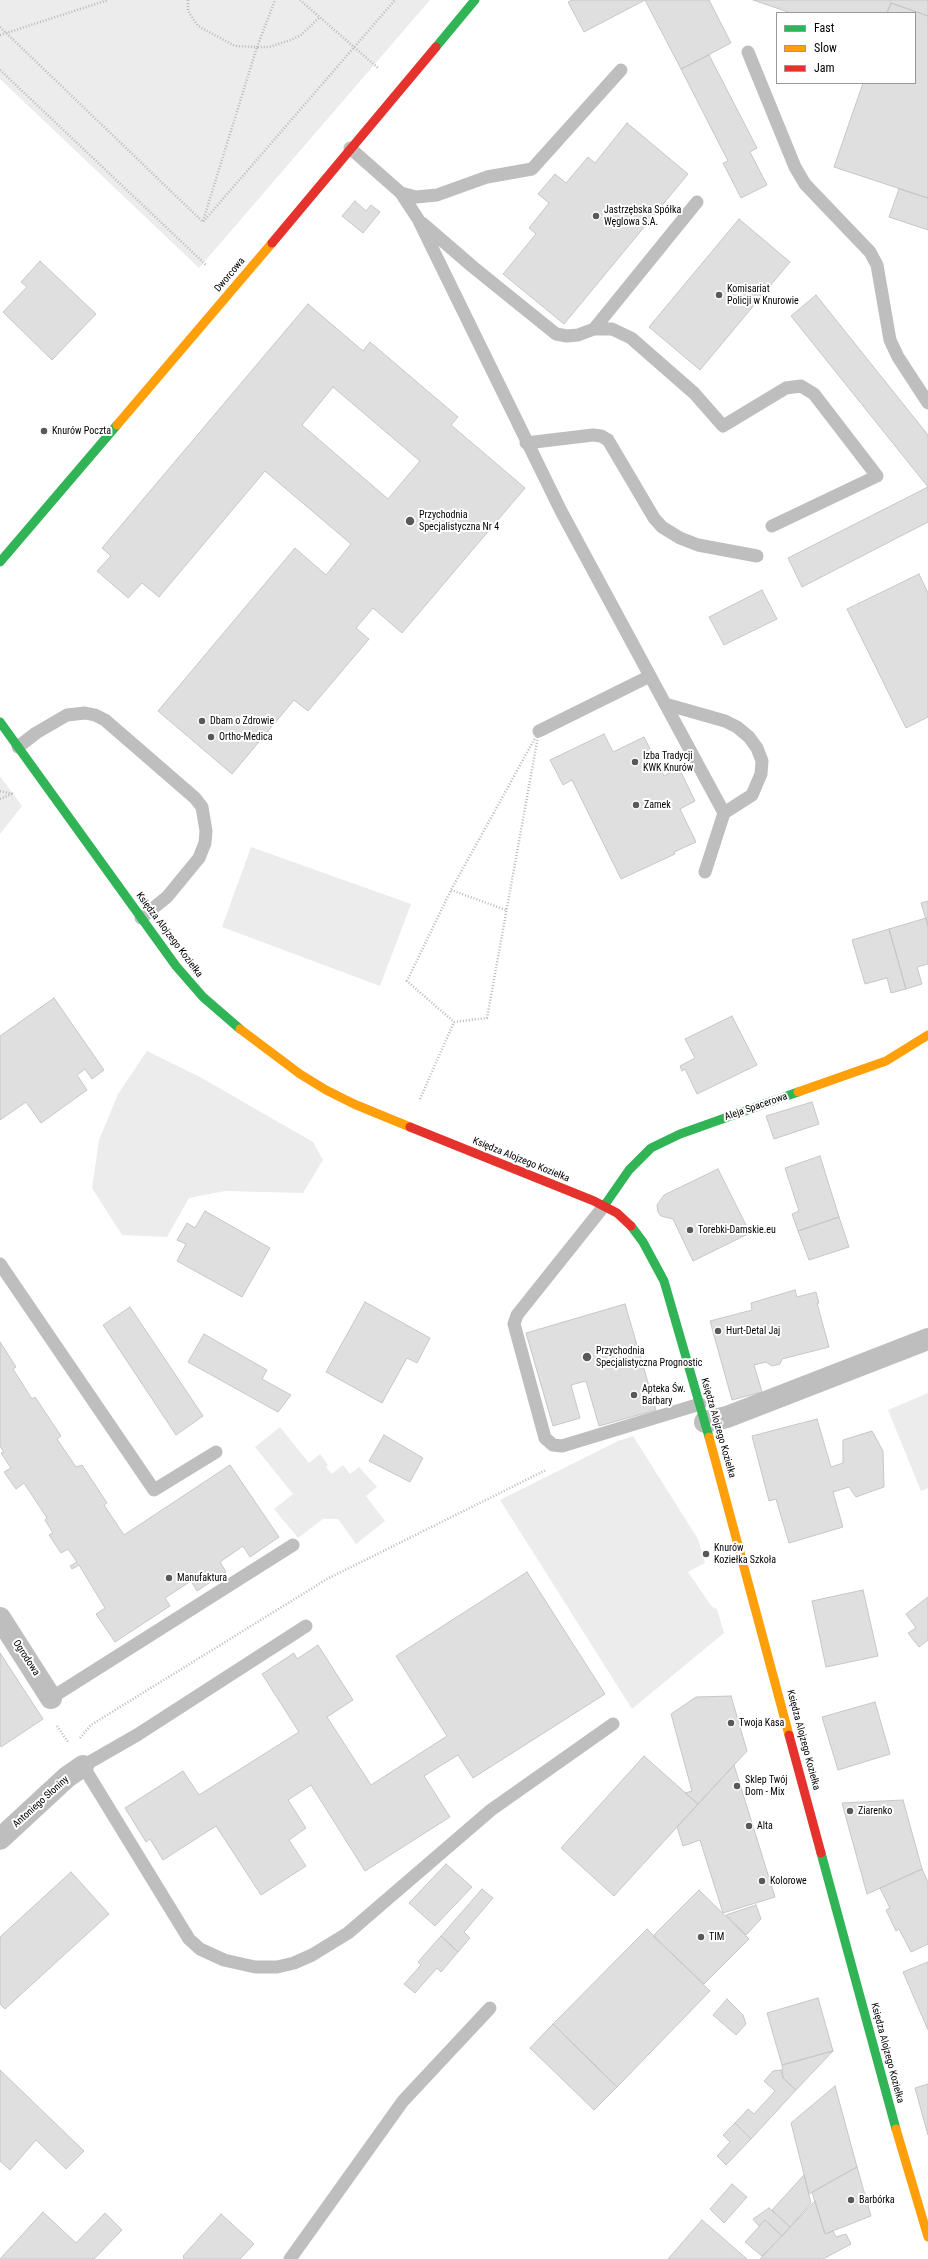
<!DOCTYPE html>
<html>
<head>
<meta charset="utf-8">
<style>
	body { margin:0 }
	#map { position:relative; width:928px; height:2259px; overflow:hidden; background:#fff; font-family:"Roboto Condensed",sans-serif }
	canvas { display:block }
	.legend { position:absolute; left:776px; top:12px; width:140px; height:72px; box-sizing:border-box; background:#fff; border:1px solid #999; margin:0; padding:5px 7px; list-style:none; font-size:12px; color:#000 }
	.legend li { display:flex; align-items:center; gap:8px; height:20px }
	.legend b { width:20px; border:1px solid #999 }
</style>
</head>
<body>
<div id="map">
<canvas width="928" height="2259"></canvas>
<ul class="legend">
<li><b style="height:5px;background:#30b455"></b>Fast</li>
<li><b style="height:5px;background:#ff9f0a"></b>Slow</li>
<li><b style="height:5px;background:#e5322d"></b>Jam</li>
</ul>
</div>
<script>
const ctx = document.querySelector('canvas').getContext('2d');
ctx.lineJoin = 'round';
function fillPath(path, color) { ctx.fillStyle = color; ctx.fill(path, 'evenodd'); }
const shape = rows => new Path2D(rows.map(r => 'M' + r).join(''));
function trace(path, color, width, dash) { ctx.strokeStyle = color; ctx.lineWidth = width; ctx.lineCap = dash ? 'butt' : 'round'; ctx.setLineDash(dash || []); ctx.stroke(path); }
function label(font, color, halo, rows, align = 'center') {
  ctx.font = font + ' "Roboto Condensed",sans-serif'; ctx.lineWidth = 4; ctx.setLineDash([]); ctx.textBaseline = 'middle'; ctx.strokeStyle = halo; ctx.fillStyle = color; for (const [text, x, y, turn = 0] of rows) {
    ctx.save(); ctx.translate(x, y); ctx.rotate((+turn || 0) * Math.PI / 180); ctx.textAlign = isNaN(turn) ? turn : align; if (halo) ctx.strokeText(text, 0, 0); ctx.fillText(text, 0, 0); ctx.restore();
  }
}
fillPath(shape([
	[0,0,430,0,199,268,0,79],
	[0,776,22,806,0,834],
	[251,847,411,904,380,986,222,927],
	[147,1051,200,1077,313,1142,323,1160,303,1193,225,1191,189,1198,167,1237,122,1235,92,1188,99,1140,118,1094],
	[928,1393,928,1488,921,1491,888,1410],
	[280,1427,309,1463,320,1454,328,1465,326,1467,332,1474,343,1465,350,1474,359,1467,377,1487,366,1496,385,1521,356,1544,338,1519,323,1519,298,1538,274,1509,293,1494,255,1447],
	[633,1436,698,1539,705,1563,688,1572,712,1607,717,1609,724,1633,632,1709,500,1500,618,1441]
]), '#ececec');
const building = shape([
	[572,0,645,0,584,32,568,2,572,0],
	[645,0,709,0,731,43,681,69,645,0],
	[753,0,928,0,928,16,891,3,887,13,791,13,753,0],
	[891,3,928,16,928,198,834,167,863,83,915,83,915,13,887,13,891,3],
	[709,55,757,148,750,152,767,185,741,198,723,163,728,161,681,69,709,55],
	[627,123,688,174,564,324,503,274,536,234,529,228,549,203,538,194,555,174,566,183,588,157,595,163,627,123],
	[899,189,928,198,928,230,889,217,899,189],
	[355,201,366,211,371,205,380,212,363,233,342,216,355,201],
	[739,219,790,262,700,370,649,327,739,219],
	[40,261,96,314,52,360,3,312,27,287,21,282,40,261],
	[816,295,928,435,928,522,802,587,788,558,928,487,791,316,816,295],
	[308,304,363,351,370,342,458,417,451,425,525,488,402,633,373,608,356,628,369,639,308,711,294,700,232,774,158,711,295,548,326,575,351,544,265,471,159,597,142,583,128,598,97,571,111,556,102,548,308,304],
	[333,387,420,461,388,499,302,425,333,387],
	[919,574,928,593,928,717,906,728,847,609,919,574],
	[762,590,777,619,724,645,709,617,762,590],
	[604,734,613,752,644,737,664,776,679,768,695,801,680,809,696,842,674,852,675,854,621,879,572,780,563,785,550,760,604,734],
	[928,901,928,926,921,903,928,901],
	[926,918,928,926,928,964,917,967,922,984,906,989,889,929,926,918],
	[889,929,906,989,891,993,887,978,865,984,852,940,889,929],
	[54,998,104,1070,92,1079,85,1069,77,1075,87,1090,41,1123,26,1102,0,1120,0,1036,54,998],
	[732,1016,757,1065,697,1094,685,1069,682,1071,680,1066,695,1058,685,1039,732,1016],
	[812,1102,819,1124,774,1139,766,1116,812,1102],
	[820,1156,839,1217,798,1231,792,1214,799,1211,785,1168,820,1156],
	[718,1169,750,1233,693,1261,673,1219,661,1216,658,1212,657,1205,664,1195,718,1169],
	[205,1211,270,1248,242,1297,177,1261,186,1244,177,1240,187,1223,195,1228,205,1211],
	[839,1217,849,1247,809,1260,798,1231,839,1217],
	[795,1290,797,1297,816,1292,819,1303,817,1303,829,1347,782,1359,780,1364,772,1366,766,1362,754,1365,762,1392,732,1400,710,1321,752,1310,751,1303,795,1290],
	[365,1302,430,1338,417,1363,407,1358,382,1403,326,1372,365,1302],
	[625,1304,656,1410,599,1426,586,1381,571,1385,580,1418,553,1426,526,1333,625,1304],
	[130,1307,203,1416,176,1435,103,1325,130,1307],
	[204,1334,267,1370,262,1379,291,1395,278,1412,188,1362,204,1334],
	[0,1342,16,1367,13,1369,32,1399,35,1397,61,1436,57,1439,76,1467,82,1465,107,1503,104,1505,124,1535,230,1465,279,1537,250,1557,243,1546,220,1562,226,1572,197,1591,191,1581,165,1598,170,1606,115,1642,96,1614,105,1608,79,1565,72,1569,70,1566,77,1562,68,1549,61,1553,49,1535,53,1533,45,1520,47,1518,24,1483,16,1489,4,1472,11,1468,1,1453,4,1452,0,1446,0,1342],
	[817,1419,831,1467,843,1463,843,1440,872,1431,883,1451,884,1487,856,1497,849,1487,833,1492,843,1527,789,1543,776,1499,769,1501,752,1436,817,1419],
	[384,1435,423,1458,410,1482,369,1461,384,1435],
	[527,1572,605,1694,473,1778,458,1755,424,1776,450,1817,365,1871,311,1785,288,1800,306,1828,289,1840,306,1866,261,1895,216,1826,163,1860,150,1839,146,1842,125,1808,183,1771,199,1795,299,1732,262,1674,294,1653,297,1659,318,1645,353,1700,327,1717,371,1785,447,1736,396,1656,527,1572],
	[863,1590,878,1656,826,1667,812,1601,863,1590],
	[928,1597,928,1640,919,1647,908,1633,916,1628,906,1614,928,1597],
	[0,1653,43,1719,1,1747,0,1745,0,1653],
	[731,1696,747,1751,698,1804,685,1793,692,1791,671,1714,696,1697,731,1696],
	[875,1702,890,1754,838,1770,822,1717,875,1702],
	[644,1756,698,1804,614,1896,561,1848,644,1756],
	[734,1765,775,1897,723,1913,700,1840,683,1846,677,1827,734,1765],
	[903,1800,922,1869,867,1894,842,1803,903,1800],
	[446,1864,472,1887,435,1926,409,1903,446,1864],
	[922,1869,928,1882,928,1944,911,1952,899,1929,896,1931,886,1910,890,1908,880,1888,922,1869],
	[71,1872,109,1914,5,2009,0,2004,0,1937,71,1872],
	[482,1889,493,1898,464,1932,470,1938,458,1952,441,1936,482,1889],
	[699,1890,749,1939,704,1984,653,1936,699,1890],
	[756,1905,761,1919,746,1935,726,1915,756,1905],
	[647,1929,710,1991,617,2087,553,2024,647,1929],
	[441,1936,458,1952,441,1972,437,1968,415,1993,404,1984,421,1965,418,1962,441,1936],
	[928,1962,928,2030,903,1972,928,1962],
	[818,1998,833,2051,782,2065,767,2013,818,1998],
	[727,1999,743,2015,746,2024,736,2035,713,2015,727,1999],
	[553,2024,617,2087,594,2110,530,2048,553,2024],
	[833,2051,796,2090,783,2078,782,2065,833,2051],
	[0,2070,84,2151,66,2169,36,2140,10,2170,0,2161,0,2070],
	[781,2070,783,2078,796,2090,751,2139,735,2123,748,2109,754,2114,775,2091,764,2081,773,2071,781,2070],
	[928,2084,928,2135,915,2088,928,2084],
	[835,2086,857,2167,809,2194,791,2123,835,2086],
	[735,2123,751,2139,726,2165,717,2156,730,2142,723,2135,735,2123],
	[857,2167,871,2216,825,2234,812,2192,857,2167],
	[804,2175,811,2203,790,2227,772,2210,804,2175],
	[732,2184,747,2197,724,2223,710,2209,732,2184],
	[815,2201,825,2234,833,2231,836,2237,846,2234,851,2244,823,2259,760,2259,815,2201],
	[769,2208,790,2227,782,2236,765,2220,759,2226,753,2219,769,2208],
	[43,2212,76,2243,105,2213,122,2230,94,2259,0,2259,43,2212],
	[221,2214,254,2244,240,2259,184,2259,183,2256,221,2214],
	[702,2220,747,2259,668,2259,702,2220],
	[765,2220,782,2236,762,2256,745,2242,765,2220]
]);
fillPath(building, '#dfdfdf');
trace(building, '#c7c7c7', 1);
trace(shape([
	[188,0,188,11,198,26,235,46,257,47,275,0],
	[300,0,378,68],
	[0,27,203,222,395,0],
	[0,35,108,0],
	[0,70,206,265],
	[203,221,257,47,269,47,291,40,301,35,320,17],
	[539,731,487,1018,454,1022,407,981,451,890,539,731],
	[0,791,13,794],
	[0,799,14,793],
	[451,890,506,910],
	[420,1099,454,1022],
	[57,1726,68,1742],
	[80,1738,91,1725,327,1579,546,1470]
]), '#b9b9b9', 2.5, [1, 2]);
trace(shape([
	[748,52,795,167,805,184,870,252,877,265,890,340,898,357,928,403],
	[350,148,401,193,418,219,561,511,724,813,752,795,761,774,762,761,757,748,749,737,737,727,725,721,665,704],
	[401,193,416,197,437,195,487,177,532,169,621,70],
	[422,223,473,267,556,334,567,336,578,335,594,329,697,202],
	[594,329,612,329,631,338,694,393,723,426,786,388,801,386,814,394,877,476,772,526],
	[526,443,593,435,601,436,608,440,654,518,662,527,680,538,698,545,757,556],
	[539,731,650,676],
	[18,747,36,733,67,715,85,713,95,715,105,720,195,798,202,807,206,831,205,843,199,858,167,897,141,918],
	[705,872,724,813],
	[604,1206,517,1315,514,1324,545,1438,553,1445,562,1446,700,1404],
	[0,1264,154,1490,216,1452],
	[306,1626,137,1735,83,1766,189,1939,200,1949,224,1960,255,1967,277,1967,294,1963,312,1955,348,1933,491,1810,613,1724],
	[51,1698,293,1545],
	[290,2259,403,2101,490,2008]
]), '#bebebe', 13);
trace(shape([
	[705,1422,727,1417,928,1339],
	[0,1618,51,1698],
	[0,1839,67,1777,83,1766]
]), '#bebebe', 22);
trace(shape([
	[436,47,475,0],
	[0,562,117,425],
	[0,722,176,966,203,997,240,1029],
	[604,1206,629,1170,651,1148,680,1134,798,1092],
	[631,1226,643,1242,664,1281,709,1437],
	[821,1853,896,2129]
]), '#30b455', 9);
trace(shape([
	[117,425,272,243],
	[240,1029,300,1074,326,1090,354,1104,410,1127],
	[798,1092,886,1061,928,1035],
	[709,1437,789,1735],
	[896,2129,928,2237]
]), '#ff9f0a', 9);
trace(shape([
	[272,243,436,47],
	[410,1127,594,1201,617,1213,631,1226],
	[789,1735,821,1853]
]), '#e5322d', 9);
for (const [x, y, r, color] of [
	[596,216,4,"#595959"],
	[719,295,4,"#595959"],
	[44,431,4,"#595959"],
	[410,521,5,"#595959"],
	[202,721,4,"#595959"],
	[211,737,4,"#595959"],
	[635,762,4,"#595959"],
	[636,805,4,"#595959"],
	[690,1230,4,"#595959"],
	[718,1331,4,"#595959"],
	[587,1357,5,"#595959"],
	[634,1395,4,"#595959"],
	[706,1554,4,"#595959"],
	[169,1578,4,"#595959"],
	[731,1723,4,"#595959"],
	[737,1786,4,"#595959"],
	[850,1811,4,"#595959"],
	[749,1826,4,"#595959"],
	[762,1881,4,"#595959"],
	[701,1937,4,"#595959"],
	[851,2200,4,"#595959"]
]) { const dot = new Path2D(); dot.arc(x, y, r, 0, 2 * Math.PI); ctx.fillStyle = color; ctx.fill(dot); trace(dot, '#fff', 1.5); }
label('10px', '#000', '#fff', [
	["Jastrzębska Spółka",604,210],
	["Węglowa S.A.",604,222],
	["Komisariat",727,289],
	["Policji w Knurowie",727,301],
	["Knurów Poczta",52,431],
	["Przychodnia",419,515],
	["Specjalistyczna Nr 4",419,527],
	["Dbam o Zdrowie",210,721],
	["Ortho-Medica",219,737],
	["Izba Tradycji",643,756],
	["KWK Knurów",643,768],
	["Zamek",644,805],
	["Torebki-Damskie.eu",698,1230],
	["Hurt-Detal Jaj",726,1331],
	["Przychodnia",596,1351],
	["Specjalistyczna Prognostic",596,1363],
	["Apteka Św.",642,1389],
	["Barbary",642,1401],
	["Knurów",714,1548],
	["Koziełka Szkoła",714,1560],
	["Manufaktura",177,1578],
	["Twoja Kasa",739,1723],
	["Sklep Twój",745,1780],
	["Dom - Mix",745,1792],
	["Ziarenko",858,1811],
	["Alta",757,1826],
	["Kolorowe",770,1881],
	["TIM",709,1937],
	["Barbórka",859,2200]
], 'left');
label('10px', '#000', '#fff', [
	["Dworcowa",230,275,-50],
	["Księdza Alojzego Koziełka",169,935,53],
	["Aleja Spacerowa",756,1107,-19],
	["Księdza Alojzego Koziełka",521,1160,22],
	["Księdza Alojzego Koziełka",718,1428,74],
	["Ogrodowa",26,1658,57],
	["Księdza Alojzego Koziełka",803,1740,75],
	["Antoniego Słoniny",41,1802,-42],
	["Księdza Alojzego Koziełka",887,2053,75]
]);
</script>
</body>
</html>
